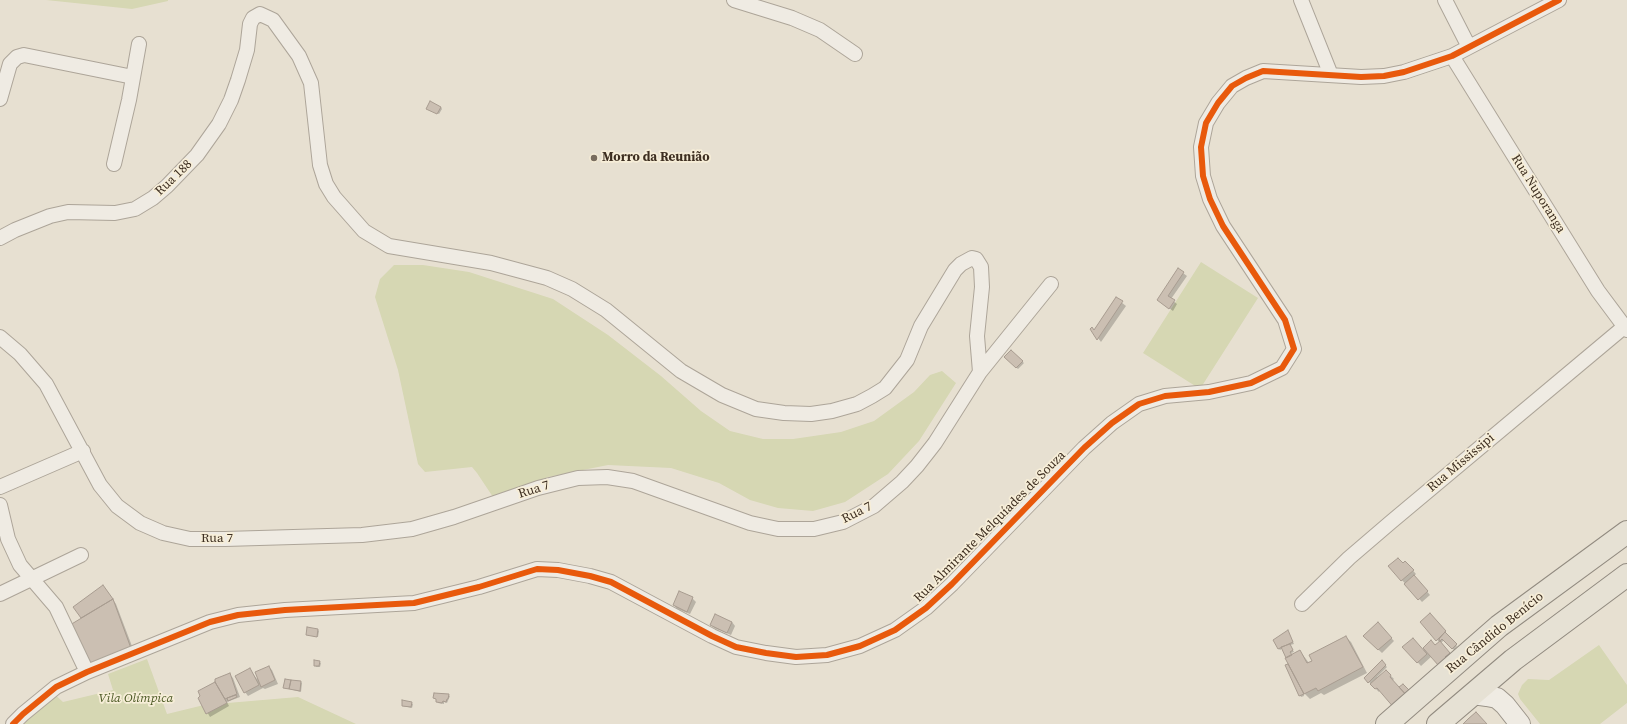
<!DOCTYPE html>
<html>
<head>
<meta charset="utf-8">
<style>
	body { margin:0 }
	canvas { display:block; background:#e7e0d1 }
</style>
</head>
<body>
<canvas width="1627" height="724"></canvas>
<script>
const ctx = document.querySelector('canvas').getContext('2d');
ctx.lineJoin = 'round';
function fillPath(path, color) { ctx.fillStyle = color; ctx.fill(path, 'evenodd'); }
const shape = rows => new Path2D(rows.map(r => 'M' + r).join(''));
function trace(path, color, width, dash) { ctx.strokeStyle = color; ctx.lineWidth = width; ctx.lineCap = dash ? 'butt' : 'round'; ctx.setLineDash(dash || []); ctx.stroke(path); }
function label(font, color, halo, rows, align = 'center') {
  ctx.font = font + ' "Source Serif 4",serif'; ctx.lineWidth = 3.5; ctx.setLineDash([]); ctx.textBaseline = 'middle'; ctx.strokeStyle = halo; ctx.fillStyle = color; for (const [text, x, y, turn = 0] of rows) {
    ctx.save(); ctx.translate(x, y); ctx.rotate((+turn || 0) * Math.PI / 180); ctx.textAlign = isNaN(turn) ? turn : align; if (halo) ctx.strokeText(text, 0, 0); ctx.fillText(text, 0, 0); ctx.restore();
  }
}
fillPath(shape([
	[46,0,168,0,168,1,132,9],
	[1201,262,1258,298,1200,389,1143,353],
	[394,265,423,265,469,272,553,299,608,335,661,376,701,411,730,431,763,439,793,439,841,432,874,421,914,392,930,375,942,371,956,383,919,441,888,474,845,502,813,511,778,508,750,500,719,483,671,468,608,465,548,477,504,497,493,497,477,473,472,467,425,472,418,464,398,370,375,297,380,279],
	[1599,645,1627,685,1627,703,1600,724,1540,724,1520,699,1518,694,1522,685,1528,679,1549,680],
	[147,659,167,714,204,705,298,697,356,724,14,724,51,691,63,702,113,690,108,674]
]), '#d6d7b3');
fillPath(shape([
	[441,107,442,109,439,114,427,108],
	[1183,273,1187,276,1171,299,1177,304,1173,311,1158,300],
	[1116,298,1126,306,1101,342,1091,329,1094,331],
	[1011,351,1024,363,1018,369,1005,357],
	[1389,566,1409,566,1416,574,1414,576,1430,595,1422,602],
	[106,590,116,604,135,654,82,617],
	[692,598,696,602,690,614,677,609,674,605],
	[1430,614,1457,646,1454,650,1444,640,1441,643,1453,656,1448,661,1432,656,1421,666,1404,647,1423,650,1431,641,1436,646,1439,642,1421,622],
	[715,615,732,622,735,626,731,635,714,628,711,624],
	[1378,624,1394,641,1382,653,1364,636],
	[318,630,319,631,318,637,307,634],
	[1288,631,1294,644,1290,645,1294,652,1291,653,1292,656,1300,651,1309,663,1346,637,1351,642,1367,673,1324,695,1321,693,1310,699,1303,692,1304,696,1301,697,1286,666,1290,665,1283,648,1280,650,1278,648],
	[319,662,321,663,320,667,316,667,315,665],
	[1382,662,1387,667,1377,677,1378,678,1386,671,1394,679,1392,681,1399,688,1380,690,1379,692,1365,678],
	[269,667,272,670,278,684,265,689,263,688,248,696,245,692,250,670,257,679],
	[229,674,233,678,240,697,227,702,229,706,210,717,199,698,202,697,199,692],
	[301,682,302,683,301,692,285,688],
	[448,695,450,696,447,703,444,702,444,704,438,703,437,699,434,698],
	[411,703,413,704,412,708,403,706]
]), '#0003');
const building = shape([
	[430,101,441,107,437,114,426,109,430,101],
	[1178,268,1184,272,1168,296,1175,300,1169,309,1157,300,1178,268],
	[1116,297,1123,301,1097,340,1090,329,1092,327,1094,330,1116,297],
	[1011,350,1023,361,1016,368,1004,357,1011,350],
	[1398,558,1403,563,1405,561,1414,570,1401,581,1388,566,1398,558],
	[1414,575,1428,591,1418,600,1404,584,1414,575],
	[103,585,113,599,81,618,73,607,103,585],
	[679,591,693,597,687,612,673,605,679,591],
	[113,599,132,651,90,666,70,625,113,599],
	[1430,613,1446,631,1436,641,1420,622,1430,613],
	[715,614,732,622,727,633,710,625,715,614],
	[1378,622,1392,638,1378,650,1363,636,1378,622],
	[307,627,318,629,317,637,306,635,307,627],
	[1288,630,1293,642,1278,649,1273,640,1288,630],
	[1445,632,1457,644,1452,649,1442,639,1440,641,1439,639,1445,632],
	[1346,636,1363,667,1318,691,1316,688,1304,694,1285,658,1300,650,1307,663,1312,661,1309,655,1346,636],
	[1413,638,1427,654,1417,663,1402,647,1413,638],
	[1431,640,1435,645,1440,641,1450,653,1445,657,1447,658,1439,666,1423,648,1431,640],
	[1290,644,1293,650,1290,652,1292,655,1286,658,1281,647,1290,644],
	[314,660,320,661,319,666,314,666,314,660],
	[1382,660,1386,665,1368,683,1364,678,1382,660],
	[1288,664,1304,694,1299,696,1285,665,1288,664],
	[269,666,275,680,261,687,255,672,269,666],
	[250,668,259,685,244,693,235,676,250,668],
	[1386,670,1391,675,1390,677,1408,697,1395,709,1377,688,1375,689,1370,684,1386,670],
	[230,673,237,694,225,699,215,682,215,679,230,673],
	[285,679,291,680,289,689,283,688,285,679],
	[291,680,301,681,300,691,289,689,291,680],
	[215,682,227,703,206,714,198,698,200,696,198,691,215,682],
	[1403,684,1411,692,1407,696,1399,687,1403,684],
	[434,693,449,694,448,699,447,699,446,702,443,701,442,703,436,702,436,699,433,698,434,693],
	[236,695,237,697,228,701,227,698,236,695],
	[402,700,412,702,411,707,402,706,402,700],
	[1476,712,1487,724,1463,724,1468,719,1476,712]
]);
fillPath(building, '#cbbfb2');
trace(building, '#a89c90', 1);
const minor = shape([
	[734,0,792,18,820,30,855,54],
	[1301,0,1331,75],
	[1445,0,1469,47],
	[1452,56,1598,291,1627,330],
	[0,99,10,64,17,57,24,55,133,77],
	[114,164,129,100,139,44],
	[0,238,15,230,50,216,68,212,115,213,135,209,153,198,167,186,197,155,219,124,231,100,238,80,247,50,250,24,253,18,260,14,273,20,299,56,311,83,320,165,326,184,334,197,364,231,389,246,491,263,547,278,572,289,606,310,681,371,722,395,756,409,784,413,811,414,832,411,857,404,872,396,885,388,907,360,921,326,955,270,961,264,972,258,976,259,981,267,982,287,977,336,980,372],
	[0,337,20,354,46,384,100,485,117,506,140,523,163,533,190,539,225,539,362,535,412,529,454,517,538,488,578,478,607,477,633,481,750,523,778,529,814,529,843,522,874,506,902,482,917,466,935,443,980,372,1051,284],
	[0,487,83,451],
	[0,505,8,539,20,565,56,607,87,672],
	[0,594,81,555],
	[1302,604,1349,558,1391,522,1624,327],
	[13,724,23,714,56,687,87,672,210,622,238,615,285,610,414,603,479,587,537,569,558,570,590,576,611,582,712,636,736,647,766,653,796,657,827,655,860,646,895,630,926,608,952,584,1084,448,1112,423,1139,404,1165,396,1209,392,1251,383,1282,368,1294,349,1285,320,1223,226,1210,199,1203,176,1201,147,1206,123,1218,103,1232,86,1246,78,1263,71,1361,77,1384,76,1404,72,1452,56,1559,0]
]);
const secondary = shape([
	[1473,694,1487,696,1497,698,1505,705,1520,724]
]);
const primary = shape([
	[1387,724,1499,626,1627,532],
	[1438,724,1513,660,1627,575]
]);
trace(minor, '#ada599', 16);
trace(secondary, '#9c958a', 22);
trace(primary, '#928b80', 24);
trace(minor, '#efebe3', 14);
trace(secondary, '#efebe3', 20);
trace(primary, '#e6e1d4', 22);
trace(shape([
	[13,724,23,714,56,687,87,672,210,622,238,615,285,610,414,603,479,587,537,569,558,570,590,576,611,582,712,636,736,647,766,653,796,657,827,655,860,646,895,630,926,608,952,584,1084,448,1112,423,1139,404,1165,396,1209,392,1251,383,1282,368,1294,349,1285,320,1223,226,1210,199,1203,176,1201,147,1206,123,1218,103,1232,86,1246,78,1263,71,1361,77,1384,76,1404,72,1452,56,1559,0]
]), '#e8590c', 6);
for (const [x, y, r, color] of [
	[594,158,4,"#786c5e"]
]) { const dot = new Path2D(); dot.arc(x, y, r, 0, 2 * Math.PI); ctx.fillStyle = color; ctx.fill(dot); trace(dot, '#f7eed8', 1.5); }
label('bold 13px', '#3d2e20', '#f7eed8', [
	["Morro da Reunião",602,158]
], 'left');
label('13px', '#3d2e20', '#f7eed8', [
	["Rua 188",174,178,-44],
	["Rua Nuporanga",1538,194,58],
	["Rua Mississipi",1461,463,-40],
	["Rua 7",534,490,-18],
	["Rua 7",857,513,-27],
	["Rua Almirante Melquíades de Souza",990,527,-45],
	["Rua 7",217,539],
	["Rua Cândido Benício",1495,633,-39]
]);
label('italic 13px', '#4d5a26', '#f7eed8', [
	["Vila Olímpica",136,699]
]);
</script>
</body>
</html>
